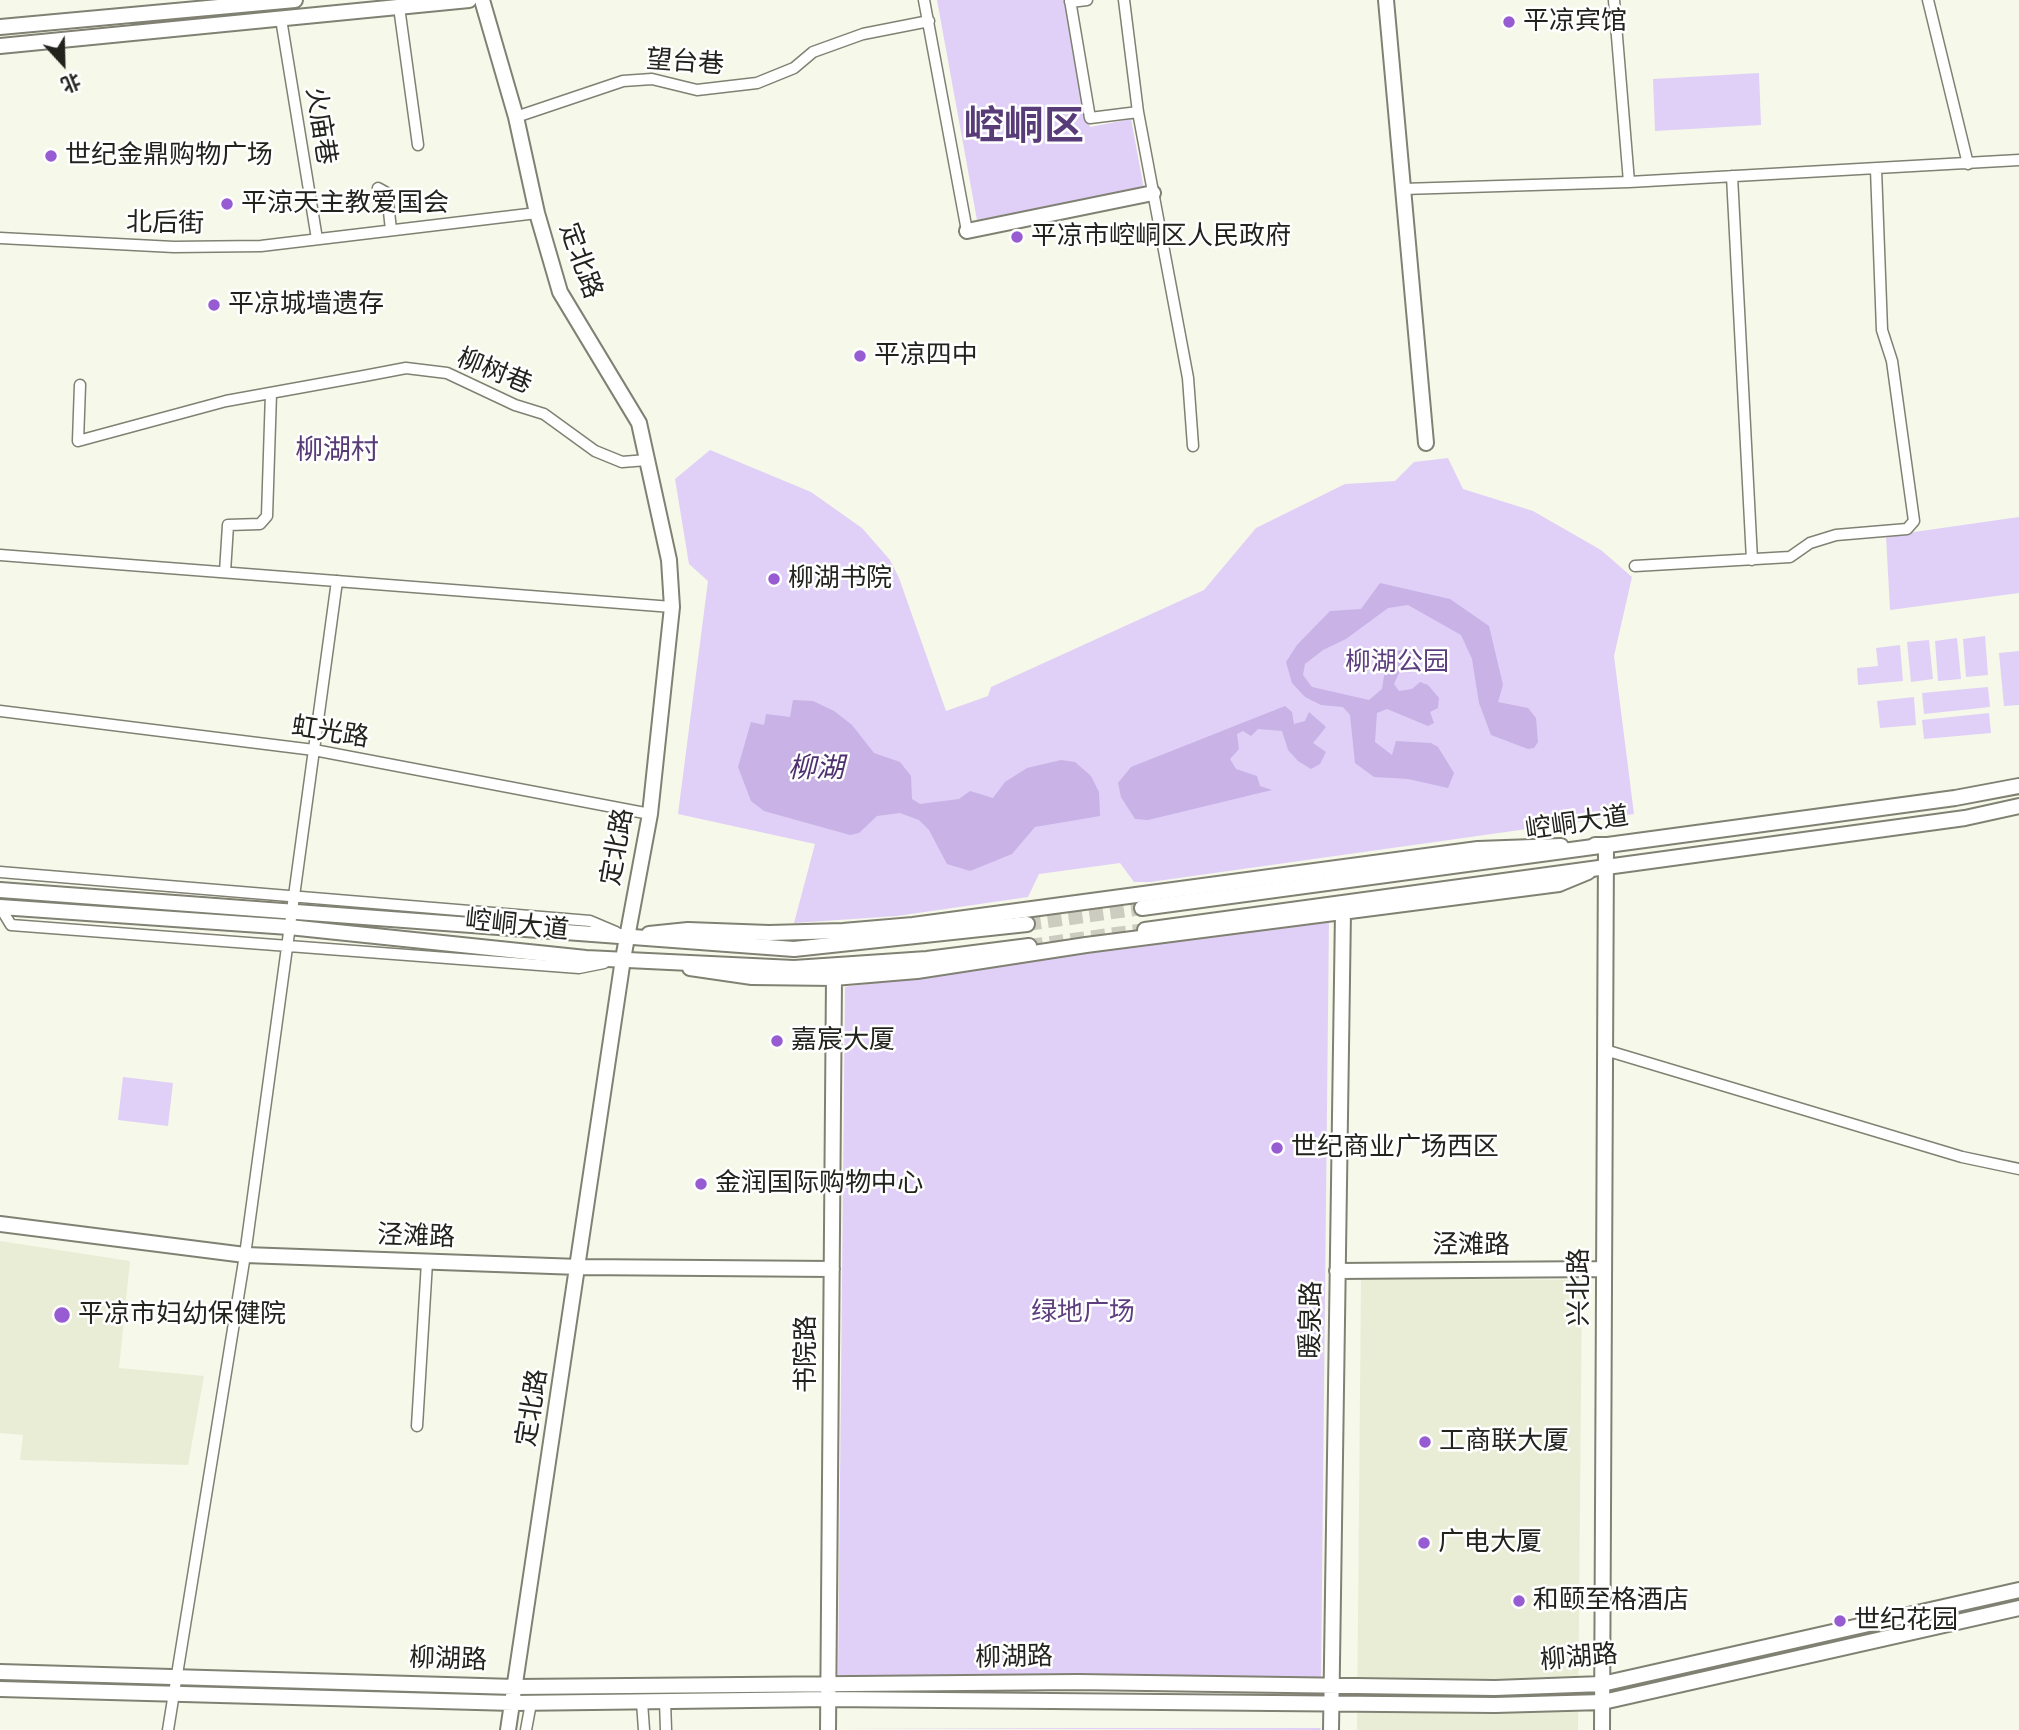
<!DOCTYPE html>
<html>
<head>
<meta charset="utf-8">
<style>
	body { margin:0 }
	#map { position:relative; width:2019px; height:1730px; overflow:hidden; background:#f6f8e9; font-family:"Space Grotesk","Noto Sans SC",sans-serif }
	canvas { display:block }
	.north { position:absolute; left:28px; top:28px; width:70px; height:70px; -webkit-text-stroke:5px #fff; paint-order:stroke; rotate:158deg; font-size:19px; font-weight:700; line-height:28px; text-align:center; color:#22231d }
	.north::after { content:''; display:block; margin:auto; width:24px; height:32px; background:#22231d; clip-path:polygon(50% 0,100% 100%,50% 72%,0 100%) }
</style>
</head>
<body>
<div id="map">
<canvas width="2019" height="1730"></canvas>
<div class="north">北</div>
</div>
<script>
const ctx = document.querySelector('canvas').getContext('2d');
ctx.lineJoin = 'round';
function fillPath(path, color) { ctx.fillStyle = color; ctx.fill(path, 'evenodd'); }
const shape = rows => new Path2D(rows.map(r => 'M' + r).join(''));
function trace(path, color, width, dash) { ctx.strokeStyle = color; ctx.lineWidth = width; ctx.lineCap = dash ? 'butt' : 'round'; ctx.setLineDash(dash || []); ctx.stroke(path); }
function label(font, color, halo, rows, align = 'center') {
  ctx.font = font + ' "Space Grotesk","Noto Sans SC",sans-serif'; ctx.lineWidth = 5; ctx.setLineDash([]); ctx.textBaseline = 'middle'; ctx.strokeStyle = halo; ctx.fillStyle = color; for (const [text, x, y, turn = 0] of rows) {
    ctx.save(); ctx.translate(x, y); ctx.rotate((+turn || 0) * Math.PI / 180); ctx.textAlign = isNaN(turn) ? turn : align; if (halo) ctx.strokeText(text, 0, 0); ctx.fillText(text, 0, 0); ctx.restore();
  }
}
fillPath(shape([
	[0,1241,130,1261,119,1368,204,1376,188,1465,20,1460,23,1435,0,1433],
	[1361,1278,1582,1280,1578,1730,1357,1730]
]), '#eaedd6');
fillPath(shape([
	[937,0,1066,0,1090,127,1131,119,1144,189,977,220],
	[1759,73,1761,125,1655,131,1653,79],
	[710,450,811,492,862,528,890,560,899,578,946,711,988,696,991,687,1204,590,1256,528,1345,484,1395,481,1414,462,1448,458,1463,489,1533,511,1601,550,1632,577,1614,656,1634,814,1150,882,1134,882,1120,863,1039,874,1028,897,897,916,794,923,815,844,678,814,708,581,689,564,675,479],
	[2019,517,2019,593,1890,610,1886,536],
	[1985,636,1988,675,1966,677,1963,639],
	[1957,638,1961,679,1938,681,1935,641],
	[1929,640,1933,679,1911,682,1907,642],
	[1900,645,1903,681,1858,685,1857,668,1878,666,1876,648],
	[2019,651,2019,705,2004,706,1999,653],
	[1988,687,1990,707,1924,714,1922,693],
	[1914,697,1916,725,1880,728,1877,701],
	[1989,713,1991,733,1924,739,1922,720],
	[1329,917,1321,1680,838,1676,845,987],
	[123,1077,173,1083,168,1126,118,1120],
	[842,1728,1321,1728,1320,1730]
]), '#e0d0f7');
fillPath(shape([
	[1380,583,1450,599,1489,626,1503,685,1498,702,1528,708,1536,718,1538,742,1534,748,1528,749,1491,735,1479,703,1472,659,1461,635,1408,605,1388,608,1346,639,1323,650,1305,664,1303,675,1312,687,1369,700,1382,689,1386,662,1396,651,1408,649,1417,660,1414,672,1399,673,1394,684,1399,691,1412,689,1420,682,1428,685,1439,698,1438,708,1430,712,1434,723,1428,726,1387,709,1377,713,1375,742,1392,755,1396,741,1431,743,1438,747,1454,773,1448,788,1408,779,1374,777,1355,763,1350,715,1343,707,1321,705,1305,697,1292,683,1286,662,1297,645,1330,611,1361,609],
	[793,700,813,701,834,711,852,725,874,753,900,762,911,776,912,799,920,804,959,799,970,791,993,798,1005,782,1027,768,1061,760,1075,762,1091,776,1099,792,1100,816,1035,827,1012,854,970,871,947,864,929,830,919,820,900,813,877,816,859,833,850,835,764,811,751,801,738,767,751,722,764,725,766,714,790,717],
	[1285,706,1292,712,1294,724,1305,721,1309,712,1326,727,1313,743,1326,752,1320,764,1311,769,1298,761,1288,750,1282,731,1258,729,1251,736,1243,731,1237,734,1239,749,1230,759,1236,769,1257,776,1260,786,1272,790,1148,820,1135,819,1121,797,1118,783,1131,767]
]), '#c8b2e6');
trace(shape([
	[1027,924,1142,908],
	[1029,946,1145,930]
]), '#cccdc0', 14, [14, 7]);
const street = shape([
	[924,0,967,231],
	[1070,0,1090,118,1138,112],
	[1124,0,1138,112,1188,378,1193,446],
	[1614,0,1629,182],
	[1928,0,1968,164],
	[1070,2,1087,0],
	[399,7,418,145],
	[281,19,317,239],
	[516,117,623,81,652,79,697,90,757,83,794,68,813,52,863,34,929,21],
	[1732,176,1752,560],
	[378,188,387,193,391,230],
	[1403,189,1629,182,2019,160],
	[0,238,174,247,261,246,537,213],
	[80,385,78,441,226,401,364,376,406,368,447,373,515,405,544,414,595,451,622,462,647,460],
	[0,555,672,607],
	[1635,566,1790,557,1810,543,1836,535,1907,529,1914,521,1892,361,1882,330,1876,169],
	[225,572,228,525,260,524,267,516,271,393],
	[0,711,314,750,650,814],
	[0,872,590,921,616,932],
	[0,907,11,925,579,968,604,963],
	[1605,1050,1962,1157,2019,1169],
	[417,1426,427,1262],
	[665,1701,666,1730],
	[642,1702,644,1730],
	[168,1730,245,1255,337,581],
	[526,1730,531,1703]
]);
const secondary = shape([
	[482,0,516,117,537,213,560,292,639,423,669,560,672,607,650,814,623,959,508,1730],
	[1386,0,1426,443],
	[0,27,295,0],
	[0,46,469,0],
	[967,231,1153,193],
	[1595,845,1606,845,1602,1730],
	[649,934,688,930,769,933,843,931,913,925,1478,849,1561,846],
	[690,968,752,977,834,978,917,971,1086,945,1559,884,1588,872],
	[0,1224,245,1255,579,1267,832,1269],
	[1337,1271,1604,1269],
	[0,1672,515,1687,1078,1682,1495,1688,1602,1684,2019,1590],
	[0,1689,513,1703,829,1699,1495,1705,1603,1702,2019,1608],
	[828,1730,834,978],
	[1331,1730,1343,911]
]);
const primary = shape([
	[0,890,794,949,1027,924],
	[0,907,289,927,586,958,794,968,927,959,1029,946],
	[1142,908,1955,798,2019,786],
	[1145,930,1965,818,2019,806]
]);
trace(street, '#808173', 13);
trace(secondary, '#808173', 18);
trace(primary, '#808173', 18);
trace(street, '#fff', 10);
trace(secondary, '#fff', 14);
trace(primary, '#fff', 14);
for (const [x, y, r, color] of [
	[1509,22,7,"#975bd2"],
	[51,156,7,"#975bd2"],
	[227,204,7,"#975bd2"],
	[1017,237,7,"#975bd2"],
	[214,305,7,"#975bd2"],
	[860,356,7,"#975bd2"],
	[774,579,7,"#975bd2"],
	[777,1041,7,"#975bd2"],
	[1277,1148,7,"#975bd2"],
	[701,1184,7,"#975bd2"],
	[62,1315,9,"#975bd2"],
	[1425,1442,7,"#975bd2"],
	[1424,1543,7,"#975bd2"],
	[1519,1601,7,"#975bd2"],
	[1840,1621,7,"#975bd2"]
]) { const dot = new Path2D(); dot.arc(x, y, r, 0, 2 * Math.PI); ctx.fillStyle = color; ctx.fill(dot); trace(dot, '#fff', 2.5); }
label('26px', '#22231d', '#fff', [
	["平凉宾馆",1523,22],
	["世纪金鼎购物广场",65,156],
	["平涼天主教爱国会",241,204],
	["平凉市崆峒区人民政府",1031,237],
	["平凉城墙遗存",228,305],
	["平凉四中",874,356],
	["柳湖书院",788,579],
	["嘉宸大厦",791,1041],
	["世纪商业广场西区",1291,1148],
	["金润国际购物中心",715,1184],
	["平凉市妇幼保健院",78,1315],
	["工商联大厦",1439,1442],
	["广电大厦",1438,1543],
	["和颐至格酒店",1533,1601],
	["世纪花园",1854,1621]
], 'left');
label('26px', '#22231d', '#fff', [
	["望台巷",685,63,4],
	["火庙巷",320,126,81],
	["北后街",165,224,1],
	["定北路",580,261,70],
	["柳树巷",494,372,22],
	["虹光路",330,733,9],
	["崆峒大道",1577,824,-8],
	["定北路",618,847,-80],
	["崆峒大道",517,926,6],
	["泾滩路",416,1237,2],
	["泾滩路",1471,1246],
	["兴北路",1580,1287,-90],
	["暖泉路",1312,1320,-89],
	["书院路",807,1354,-90],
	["定北路",533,1408,-81],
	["柳湖路",1014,1658,-1],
	["柳湖路",1579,1658,-5],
	["柳湖路",448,1660,2]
]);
label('26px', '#5d3e7e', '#fff', [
	["柳湖公园",1397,663],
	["绿地广场",1083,1313]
]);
label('28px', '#583c77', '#fff', [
	["柳湖村",337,451]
]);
label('italic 28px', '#4e306e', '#fff', [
	["柳湖",816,769]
]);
label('bold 40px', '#583c77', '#fff', [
	["崆峒区",1024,128]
]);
</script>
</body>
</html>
